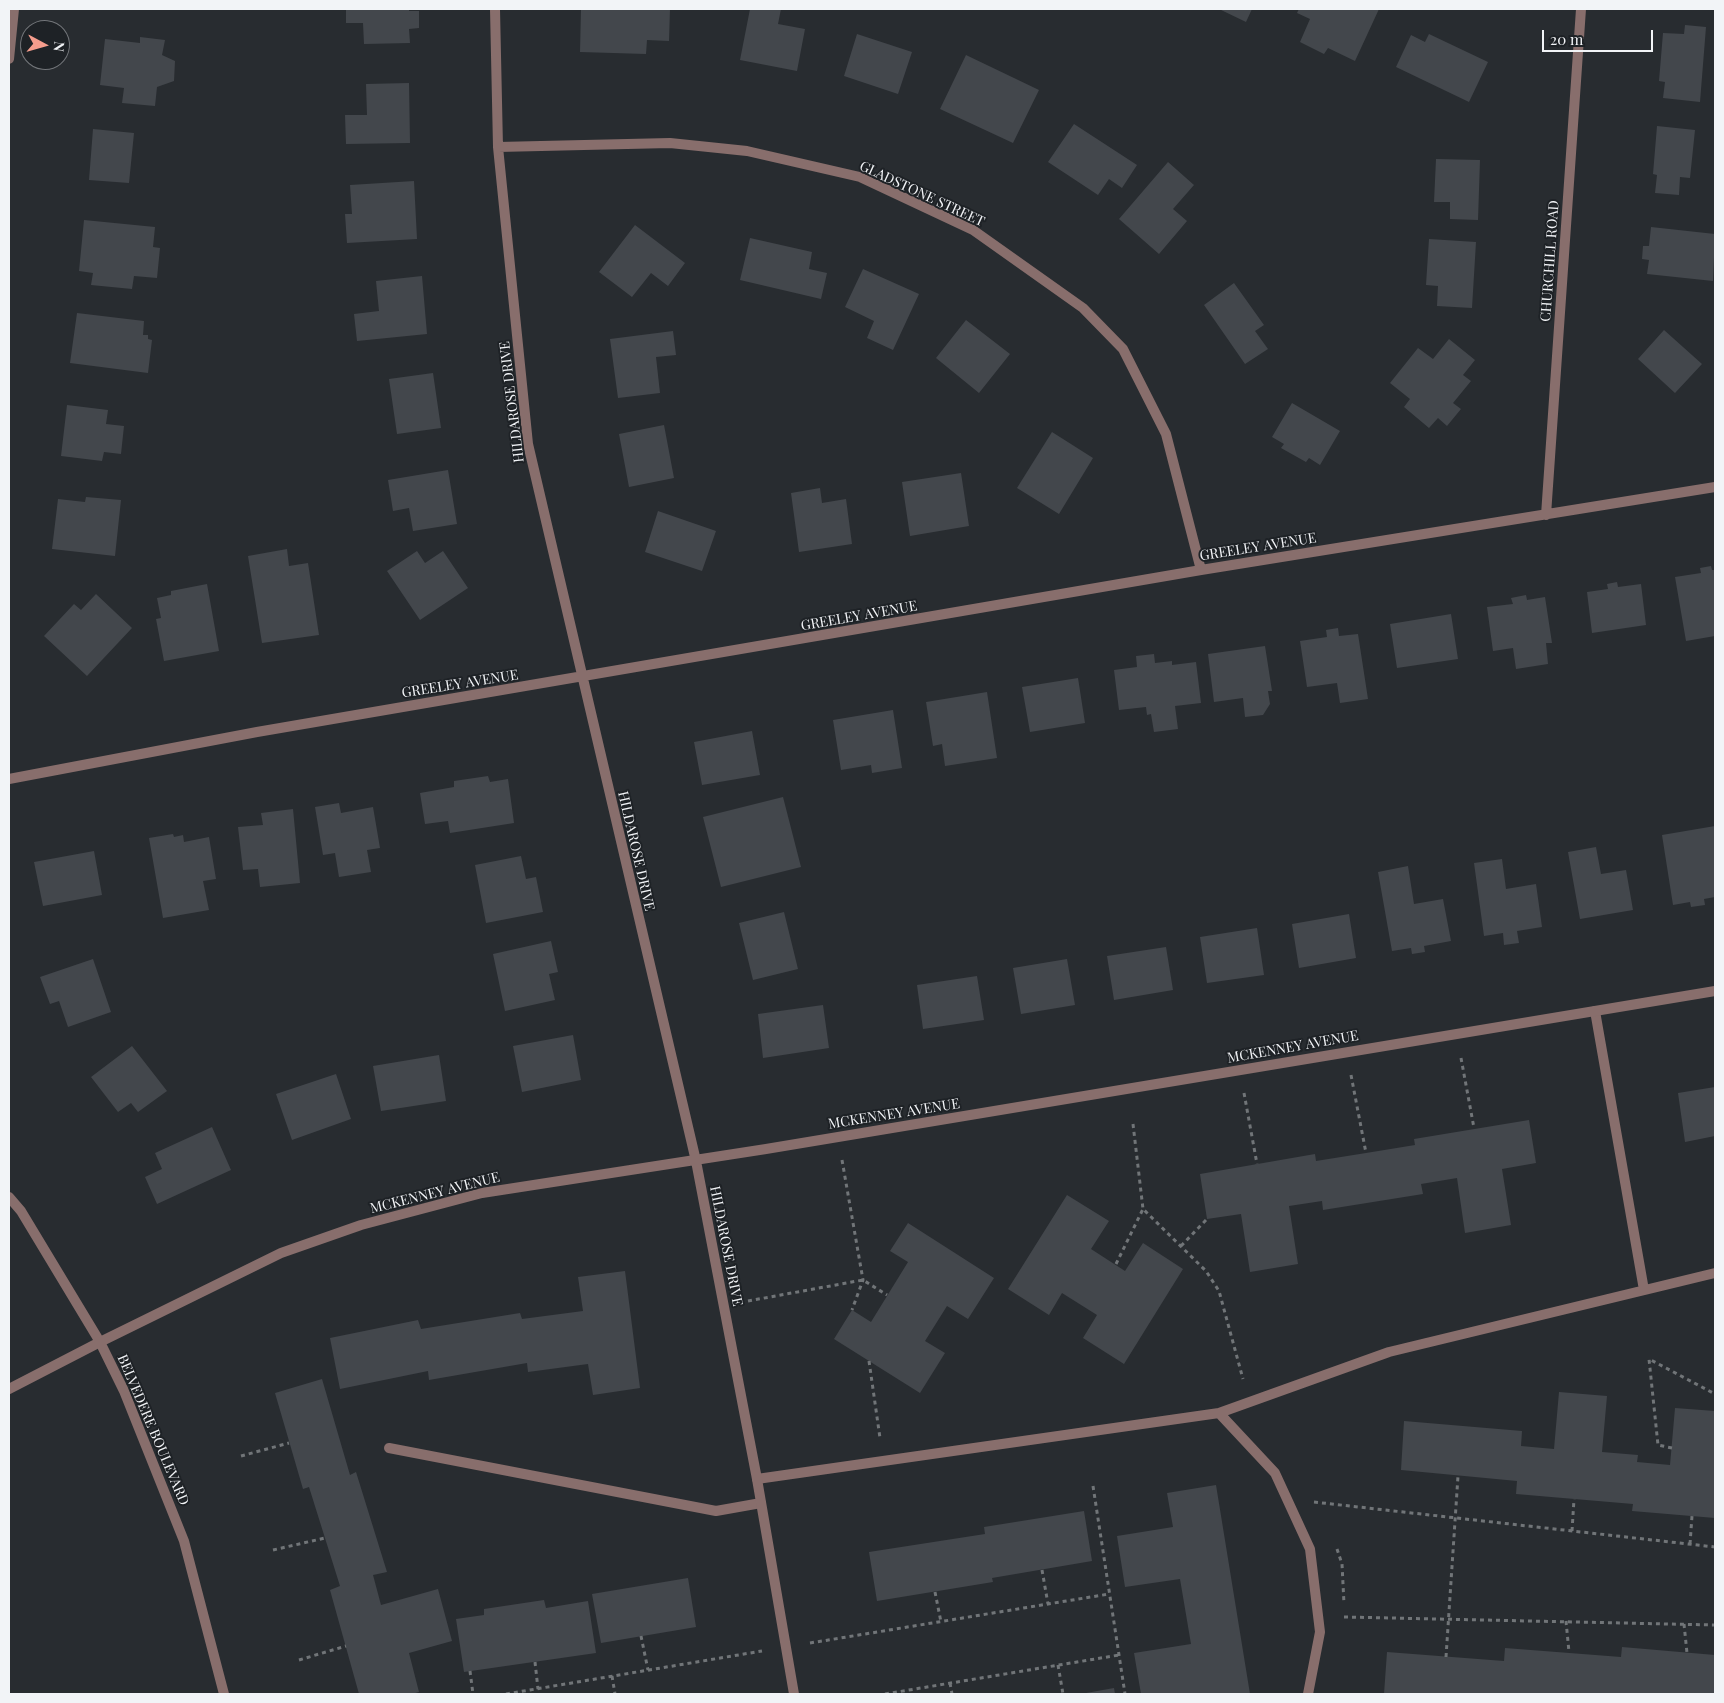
<!DOCTYPE html>
<html>
<head>
<meta charset="utf-8">
<style>
	body { margin:0 }
	#map { position:relative; width:1724px; height:1703px; overflow:hidden; background:#282c30; font-family:"Playfair Display",serif }
	canvas { display:block }
	.frame { position:absolute; inset:0; border:10px solid #f2f4f7; pointer-events:none }
	.north { position:absolute; left:20px; top:20px; width:50px; height:50px; box-sizing:border-box; background:#1e2226; border:1px solid #73767a; border-radius:50%; rotate:96deg; font-size:14px; font-weight:700; line-height:20px; text-align:center; color:#f2f4f7 }
	.north::after { content:''; display:block; margin:auto; width:18px; height:22px; background:#f59d8d; clip-path:polygon(50% 0,100% 100%,50% 72%,0 100%) }
	.scale { position:absolute; left:1542px; top:30px; width:111px; height:22px; box-sizing:border-box; border:2px solid #f2f4f7; border-top:0; padding-left:6px; font-size:15px; line-height:18px; white-space:nowrap; color:#f2f4f7; -webkit-text-stroke:4px #1e2226; paint-order:stroke }
</style>
</head>
<body>
<div id="map">
<canvas width="1724" height="1703"></canvas>
<div class="frame"></div>
<div class="north">N</div>
<div class="scale">20 m</div>
</div>
<script>
const ctx = document.querySelector('canvas').getContext('2d');
ctx.lineJoin = 'round';
function fillPath(path, color) { ctx.fillStyle = color; ctx.fill(path, 'evenodd'); }
const shape = rows => new Path2D(rows.map(r => 'M' + r).join(''));
function trace(path, color, width, dash) { ctx.strokeStyle = color; ctx.lineWidth = width; ctx.lineCap = dash ? 'butt' : 'round'; ctx.setLineDash(dash || []); ctx.stroke(path); }
function label(font, color, halo, rows, align = 'center') {
  ctx.font = font + ' "Playfair Display",serif'; ctx.lineWidth = 4; ctx.setLineDash([]); ctx.textBaseline = 'middle'; ctx.strokeStyle = halo; ctx.fillStyle = color; for (const [text, x, y, turn = 0] of rows) {
    ctx.save(); ctx.translate(x, y); ctx.rotate((+turn || 0) * Math.PI / 180); ctx.textAlign = isNaN(turn) ? turn : align; if (halo) ctx.strokeText(text, 0, 0); ctx.fillText(text, 0, 0); ctx.restore();
  }
}
fillPath(shape([
	[346,9,409,9,409,11,419,11,419,28,409,29,410,43,364,44,363,23,346,23],
	[581,9,670,9,669,41,647,40,646,54,580,52],
	[750,9,781,9,778,24,805,29,797,71,740,60],
	[1219,9,1252,9,1246,22],
	[1299,9,1379,9,1355,61,1328,48,1324,54,1300,42,1310,19,1297,13],
	[1685,25,1706,27,1700,102,1663,98,1665,82,1659,81,1663,33,1684,34],
	[857,34,912,52,898,94,844,76],
	[1429,34,1488,62,1469,102,1396,67,1411,35,1425,42],
	[140,37,165,40,162,55,175,61,174,81,157,87,155,106,122,103,124,88,100,85,105,39,140,43],
	[966,55,1039,90,1013,143,940,109],
	[409,83,410,143,346,144,345,115,367,115,366,84],
	[1074,124,1137,165,1122,188,1109,179,1098,195,1048,162],
	[1657,126,1695,130,1690,178,1680,177,1679,195,1655,193,1657,175,1653,174],
	[93,129,134,133,129,183,89,180],
	[1436,159,1480,160,1478,220,1450,219,1450,202,1434,202],
	[1168,162,1194,185,1173,209,1187,221,1159,254,1119,219],
	[414,181,417,239,347,243,345,214,352,214,350,185],
	[84,220,155,227,153,247,160,248,157,278,134,276,132,289,91,285,93,273,79,271],
	[635,225,685,263,668,286,651,273,632,297,599,272],
	[1651,227,1715,234,1713,281,1647,274,1649,260,1642,259,1643,246,1649,246],
	[750,238,812,252,809,269,827,273,821,299,740,280],
	[1429,239,1476,242,1472,308,1437,306,1438,286,1426,285],
	[863,269,919,294,893,350,867,338,874,321,845,307],
	[422,276,427,334,357,341,354,314,379,311,376,281],
	[1234,283,1264,325,1255,331,1268,349,1245,364,1204,305],
	[77,313,144,321,143,335,148,335,148,339,152,340,148,373,70,363],
	[966,320,1010,354,979,393,936,358],
	[1664,330,1702,364,1675,393,1638,359],
	[673,331,676,355,656,357,660,393,618,398,610,339],
	[1449,339,1475,360,1463,375,1471,381,1453,403,1461,409,1447,426,1438,418,1429,428,1404,407,1410,399,1390,383,1418,348,1433,359],
	[433,373,441,428,397,434,389,379],
	[1292,403,1340,431,1320,465,1309,458,1306,462,1281,448,1284,444,1272,437],
	[67,405,108,410,106,424,124,426,121,454,104,452,102,461,61,456],
	[664,425,674,478,629,487,619,434],
	[1052,432,1093,458,1059,514,1017,488],
	[448,470,457,524,413,531,409,508,393,511,388,480],
	[961,473,969,526,910,536,902,482],
	[820,488,822,503,846,499,852,544,799,552,791,493],
	[86,497,121,500,115,556,52,549,58,499,85,502],
	[658,511,716,531,702,571,645,552],
	[287,549,289,566,308,563,319,635,262,643,248,556],
	[417,551,425,563,443,551,468,588,420,620,387,571],
	[1711,566,1712,570,1715,570,1715,636,1686,641,1675,577,1701,573,1700,568],
	[1617,582,1618,587,1641,584,1646,625,1592,633,1587,592,1608,589,1607,584],
	[207,584,219,651,164,661,156,619,161,618,157,598,171,595,171,591],
	[96,594,132,628,87,676,44,636,74,604,81,610],
	[1526,595,1527,600,1545,597,1552,643,1546,643,1548,664,1516,669,1513,648,1493,651,1487,607,1513,604,1511,598],
	[1451,614,1458,659,1397,668,1390,624],
	[1338,628,1339,636,1358,634,1368,699,1340,703,1337,683,1307,687,1300,641,1327,637,1326,630],
	[1265,646,1272,691,1268,691,1270,704,1263,715,1245,717,1243,698,1214,702,1208,654],
	[1154,654,1155,663,1172,661,1172,665,1196,662,1201,703,1175,706,1178,729,1154,732,1151,714,1147,715,1146,707,1119,710,1114,670,1137,667,1136,656],
	[1078,678,1085,723,1030,732,1022,687],
	[987,692,997,758,945,766,942,744,933,746,926,702],
	[893,710,902,768,872,773,871,765,841,770,833,720],
	[752,731,760,775,702,785,694,742],
	[488,776,490,782,508,779,514,823,450,833,448,821,425,824,420,793,454,787,454,781],
	[783,797,801,867,721,887,703,817],
	[339,803,341,813,373,807,380,848,367,850,371,872,339,877,335,853,323,855,315,807],
	[293,809,300,883,260,887,258,869,243,870,238,827,263,825,261,813],
	[1715,826,1715,897,1704,899,1705,905,1691,907,1690,902,1673,905,1662,835],
	[173,834,174,837,183,835,184,842,209,837,216,879,203,881,209,910,163,918,149,838],
	[1596,847,1601,874,1626,870,1633,910,1580,919,1568,852],
	[94,851,102,895,43,906,34,862],
	[521,856,526,879,536,877,543,912,486,923,475,865],
	[1502,859,1506,889,1536,884,1542,927,1517,931,1519,943,1504,945,1503,933,1484,936,1474,863],
	[1408,866,1414,904,1443,899,1451,941,1424,946,1425,952,1412,954,1411,948,1392,951,1378,872],
	[784,912,798,969,753,980,739,923],
	[1349,914,1356,958,1299,968,1292,924],
	[1257,928,1264,975,1207,983,1200,937],
	[551,941,558,972,549,974,555,1000,505,1011,493,954],
	[1166,947,1173,990,1114,1000,1107,956],
	[93,959,111,1012,68,1027,59,1001,50,1004,40,977],
	[1067,959,1075,1005,1021,1014,1013,968],
	[977,976,984,1020,923,1029,917,985],
	[823,1005,829,1048,763,1058,758,1014],
	[573,1035,581,1080,522,1092,513,1046],
	[132,1046,167,1091,138,1112,131,1103,118,1112,91,1077],
	[439,1055,446,1101,381,1111,373,1066],
	[336,1074,351,1119,292,1140,276,1094],
	[1715,1087,1715,1136,1685,1142,1678,1093],
	[1529,1120,1536,1163,1502,1169,1511,1225,1465,1233,1457,1178,1421,1184,1423,1194,1323,1210,1322,1201,1289,1206,1298,1264,1250,1272,1241,1214,1207,1219,1200,1174,1315,1154,1316,1161,1366,1153,1415,1145,1414,1139],
	[212,1127,231,1170,157,1204,145,1177,162,1169,155,1153],
	[1067,1195,1109,1221,1091,1249,1125,1271,1143,1243,1183,1269,1124,1364,1083,1338,1097,1315,1062,1293,1049,1315,1008,1289],
	[908,1223,994,1278,968,1319,947,1306,925,1341,945,1353,920,1393,834,1339,852,1310,871,1322,908,1262,890,1251],
	[625,1271,640,1388,593,1395,588,1364,528,1372,527,1363,429,1380,428,1371,340,1389,330,1338,418,1320,421,1329,520,1313,522,1319,583,1311,578,1277],
	[322,1379,350,1475,356,1472,387,1572,373,1575,381,1605,438,1589,452,1641,409,1653,419,1692,412,1694,359,1694,330,1590,340,1586,309,1487,303,1489,275,1393],
	[1559,1392,1607,1396,1602,1452,1638,1455,1637,1462,1670,1465,1675,1408,1715,1411,1715,1518,1632,1511,1633,1504,1516,1494,1517,1481,1401,1470,1404,1421,1522,1431,1521,1446,1554,1449],
	[1216,1485,1250,1694,1141,1694,1134,1653,1191,1644,1180,1579,1125,1587,1117,1536,1173,1527,1167,1493],
	[1084,1511,1092,1561,992,1578,993,1582,877,1601,869,1552,985,1534,984,1527],
	[688,1578,696,1627,601,1643,592,1594],
	[544,1600,546,1608,588,1601,596,1653,464,1672,456,1619,484,1615,484,1609],
	[1622,1647,1715,1655,1715,1694,1384,1694,1387,1652,1504,1661,1505,1648,1621,1657],
	[1114,1688,1115,1694,1087,1694,1086,1693]
]), '#43474c');
trace(shape([
	[1461,1058,1474,1128],
	[1351,1075,1366,1153],
	[1244,1093,1257,1164],
	[1133,1124,1143,1209,1206,1271,1219,1291,1243,1379],
	[842,1160,863,1280,852,1310],
	[1181,1246,1207,1219],
	[1116,1264,1143,1209],
	[748,1301,863,1280,887,1295],
	[869,1361,880,1438],
	[1672,1448,1658,1445,1649,1359,1715,1394],
	[241,1456,289,1443],
	[1093,1486,1125,1694],
	[1314,1502,1715,1547],
	[1572,1531,1574,1499],
	[1690,1544,1692,1516],
	[1337,1549,1342,1564,1344,1604],
	[273,1550,325,1538],
	[1042,1570,1048,1604],
	[935,1592,941,1622],
	[1344,1617,1715,1625],
	[1566,1621,1569,1652],
	[1684,1624,1687,1653],
	[641,1636,648,1670],
	[810,1643,1109,1594],
	[1446,1657,1458,1476],
	[299,1660,346,1646],
	[535,1662,538,1689],
	[1058,1665,1063,1694],
	[470,1671,473,1694],
	[612,1676,615,1694],
	[950,1683,952,1694],
	[506,1694,762,1651],
	[885,1694,1119,1655]
]), '#717578', 3, [4, 4]);
trace(shape([
	[1595,1011,1644,1290],
	[9,1389,100,1342],
	[1219,1413,1275,1473,1310,1549,1320,1632,1308,1694],
	[389,1448,716,1511,761,1503],
	[757,1479,1219,1413,1389,1352,1715,1273]
]), '#886e6c', 10);
trace(shape([
	[495,9,498,147,528,444,696,1161,757,1479,794,1694],
	[9,59,14,9],
	[498,147,670,143,747,151,860,177,973,230,1083,308,1123,349,1166,434,1201,570],
	[1546,515,1581,9],
	[9,779,257,732,1201,570,1715,487],
	[9,1197,21,1211,100,1342,124,1391,184,1541,224,1694],
	[100,1342,281,1253,361,1225,482,1193,766,1149,1715,991]
]), '#886e6c', 10);
label('14px', '#f2f4f7', '#1e2226', [
	["GLADSTONE STREET",922,194,25],
	["CHURCHILL ROAD",1550,261,-86],
	["HILDAROSE DRIVE",512,402,-97],
	["GREELEY AVENUE",1258,547,-9],
	["GREELEY AVENUE",859,616,-10],
	["GREELEY AVENUE",460,684,-9],
	["HILDAROSE DRIVE",636,851,77],
	["MCKENNEY AVENUE",1293,1047,-10],
	["MCKENNEY AVENUE",894,1114,-9],
	["MCKENNEY AVENUE",435,1193,-14],
	["HILDAROSE DRIVE",726,1246,79],
	["BELVEDERE BOULEVARD",153,1430,67]
]);
</script>
</body>
</html>
